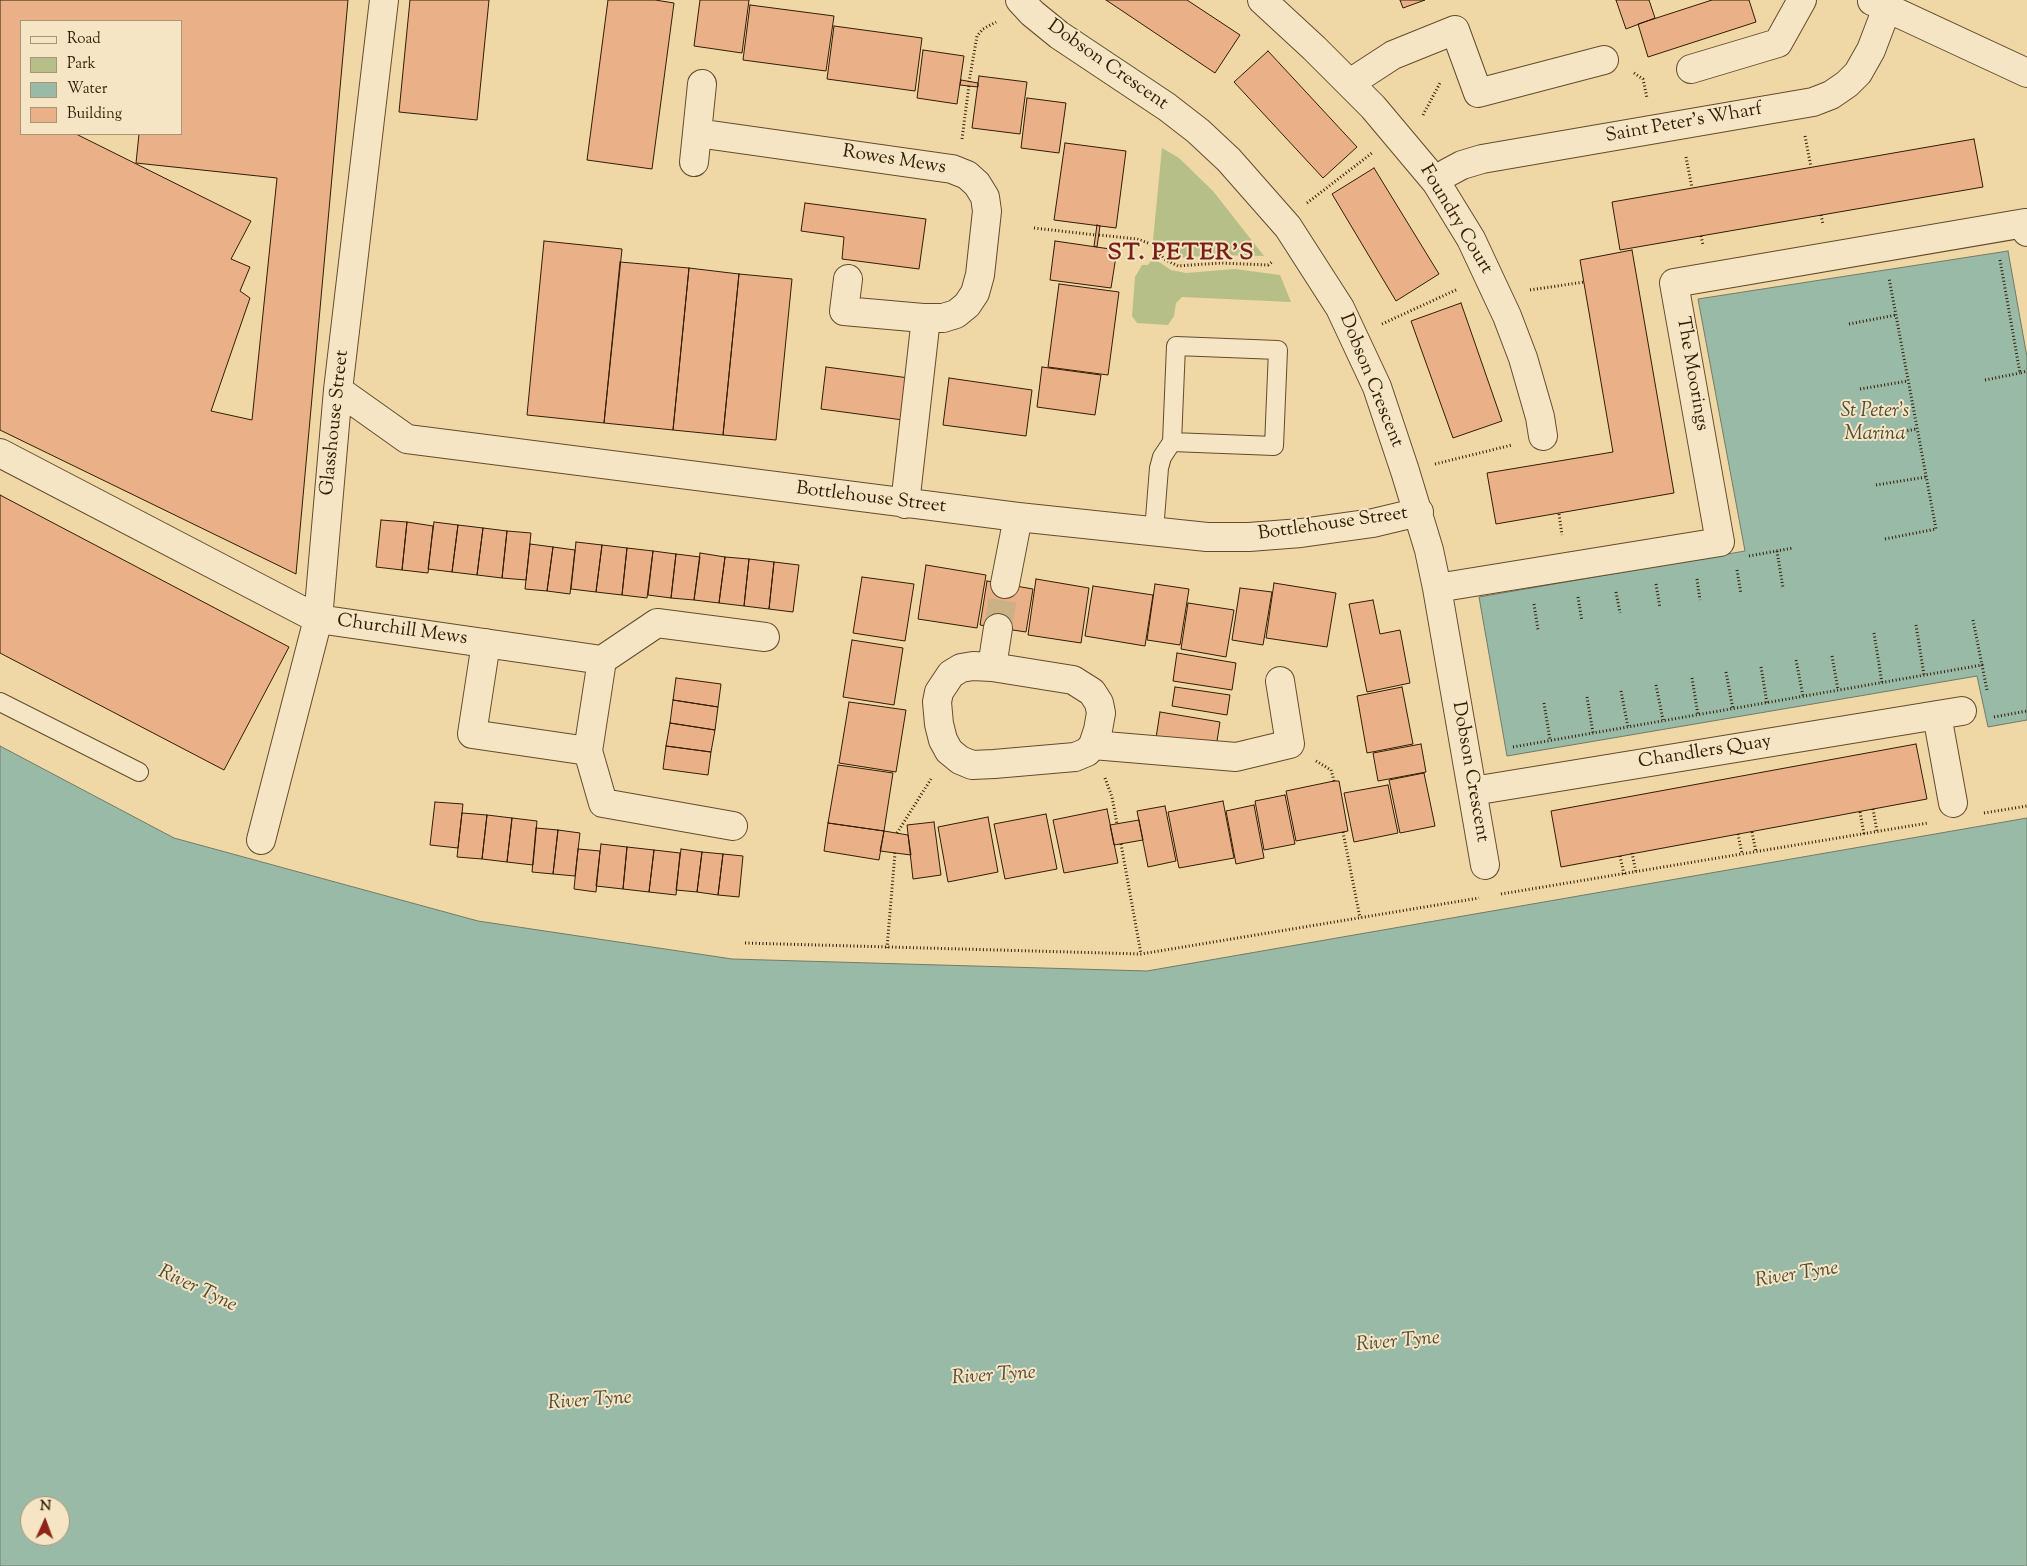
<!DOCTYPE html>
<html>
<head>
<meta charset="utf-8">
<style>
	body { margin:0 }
	#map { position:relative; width:2027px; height:1566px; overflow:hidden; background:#f0d7a6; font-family:"Sorts Mill Goudy",serif }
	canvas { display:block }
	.legend { position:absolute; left:20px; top:20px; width:162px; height:115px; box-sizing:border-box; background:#f5e5c5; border:1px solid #a79578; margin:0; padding:6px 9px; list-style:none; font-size:15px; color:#321d04 }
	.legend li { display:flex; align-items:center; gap:10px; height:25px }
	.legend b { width:25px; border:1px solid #a79578 }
	.north { position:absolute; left:20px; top:1496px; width:50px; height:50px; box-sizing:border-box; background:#f5e5c5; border:1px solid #a79578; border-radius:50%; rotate:2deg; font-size:14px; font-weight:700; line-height:20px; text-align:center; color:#321d04 }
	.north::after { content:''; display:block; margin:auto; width:18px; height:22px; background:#8f2418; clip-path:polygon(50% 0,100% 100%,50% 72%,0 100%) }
</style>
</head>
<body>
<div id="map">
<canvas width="2027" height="1566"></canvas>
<ul class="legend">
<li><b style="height:6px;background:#f5e5c5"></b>Road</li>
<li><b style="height:14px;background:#b7bf88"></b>Park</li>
<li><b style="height:14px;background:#9abaa8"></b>Water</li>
<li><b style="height:14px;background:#eab188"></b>Building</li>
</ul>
<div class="north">N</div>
</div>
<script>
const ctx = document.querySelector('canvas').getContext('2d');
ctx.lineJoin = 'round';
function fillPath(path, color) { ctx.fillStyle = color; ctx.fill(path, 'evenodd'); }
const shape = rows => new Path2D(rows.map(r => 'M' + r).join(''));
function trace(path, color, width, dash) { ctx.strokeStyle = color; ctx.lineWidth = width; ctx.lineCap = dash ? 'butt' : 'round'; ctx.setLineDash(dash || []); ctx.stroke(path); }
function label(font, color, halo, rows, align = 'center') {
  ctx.font = font + ' "Sorts Mill Goudy",serif'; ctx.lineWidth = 4; ctx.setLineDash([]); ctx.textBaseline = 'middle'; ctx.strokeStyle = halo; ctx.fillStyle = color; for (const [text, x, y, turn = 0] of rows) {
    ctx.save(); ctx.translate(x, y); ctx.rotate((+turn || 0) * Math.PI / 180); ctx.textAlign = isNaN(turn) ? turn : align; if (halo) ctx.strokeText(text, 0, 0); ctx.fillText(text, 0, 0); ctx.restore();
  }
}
fillPath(shape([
	[1162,148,1179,158,1213,191,1264,256,1218,255,1177,258,1153,240],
	[1153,258,1171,270,1186,273,1235,269,1280,275,1291,302,1182,297,1176,303,1174,316,1168,325,1137,323,1132,316,1135,277,1142,265,1148,265]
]), '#b7bf88');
const water = shape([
	[2008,251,2027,357,2027,720,1988,727,1977,676,1507,756,1479,597,1745,551,1698,299,2008,251],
	[0,746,174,838,478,921,732,959,1147,971,2027,818,2027,1566,0,1566,0,746],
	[30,1506,60,1506,60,1536,30,1536,30,1506]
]);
fillPath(water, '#9abaa8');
trace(water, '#707b66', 1);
const building = shape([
	[0,0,348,0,296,574,0,430,0,0],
	[21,21,181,21,181,134,139,134,136,163,277,178,252,420,211,411,250,298,240,291,250,267,231,259,251,221,76,134,21,134,21,21],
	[410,0,489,0,477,120,399,112,410,0],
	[608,0,655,0,674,3,652,169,587,160,608,0],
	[700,0,749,0,742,53,694,46,700,0],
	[1106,0,1187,0,1240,35,1215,73,1106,0],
	[1400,0,1425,0,1403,8,1400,0],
	[1616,0,1649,0,1655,18,1626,29,1616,0],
	[1712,0,1749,0,1756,22,1648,57,1638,24,1712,0],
	[750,5,834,16,826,71,743,60,750,5],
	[834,26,922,38,915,91,827,79,834,26],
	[923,50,964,56,957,104,917,98,923,50],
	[1268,51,1357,147,1323,178,1234,82,1268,51],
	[979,76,1027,82,1020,134,972,128,979,76],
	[961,80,978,83,978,87,960,85,961,80],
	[1027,98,1066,103,1059,153,1021,148,1027,98],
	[1974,139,1983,187,1620,250,1612,202,1974,139],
	[1065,143,1126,151,1116,228,1054,220,1065,143],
	[1374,168,1439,274,1396,301,1332,194,1374,168],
	[805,203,926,219,919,269,842,259,844,237,801,231,805,203],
	[1097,225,1100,226,1097,247,1094,246,1097,225],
	[544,241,622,249,604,423,527,415,544,241],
	[1055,241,1117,250,1111,288,1050,280,1055,241],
	[1632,250,1674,493,1496,524,1487,473,1613,452,1580,260,1632,250],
	[620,262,689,268,673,430,604,423,620,262],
	[689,268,739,274,723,435,673,430,689,268],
	[739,274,792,279,776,440,723,435,739,274],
	[1059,284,1119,292,1108,375,1048,367,1059,284],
	[1461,303,1502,421,1453,438,1411,321,1461,303],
	[826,367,909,378,903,420,821,409,826,367],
	[1042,367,1101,375,1095,415,1037,407,1042,367],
	[949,378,1032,390,1026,436,943,425,949,378],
	[0,495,289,647,224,770,0,653,0,495],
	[381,520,407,522,402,570,376,567,381,520],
	[407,522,433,526,428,573,402,570,407,522],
	[434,522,458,525,452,572,428,569,434,522],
	[458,525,483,528,477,575,452,572,458,525],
	[483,528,507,531,502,578,477,575,483,528],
	[507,531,531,533,526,580,502,578,507,531],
	[576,542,602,545,596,592,571,589,576,542],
	[530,544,553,547,547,591,525,589,530,544],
	[602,545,627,548,622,595,596,592,602,545],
	[553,547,575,550,570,594,547,591,553,547],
	[627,548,653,551,647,598,622,595,627,548],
	[653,551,676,554,671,598,648,595,653,551],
	[700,553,725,557,719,603,694,600,700,553],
	[676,554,700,557,694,600,671,598,676,554],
	[725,557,749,559,744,606,719,603,725,557],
	[749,559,774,562,769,609,744,606,749,559],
	[774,562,799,565,793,612,769,609,774,562],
	[926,565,986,575,977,628,918,619,926,565],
	[862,577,914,584,905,641,853,633,862,577],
	[1036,579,1089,588,1081,643,1028,635,1036,579],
	[987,581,1033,589,1026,632,980,625,987,581],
	[1274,583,1336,593,1327,647,1266,638,1274,583],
	[1155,584,1189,589,1180,645,1147,640,1155,584],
	[1093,586,1153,595,1145,646,1085,636,1093,586],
	[1240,588,1272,592,1263,645,1232,640,1240,588],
	[1373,600,1380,634,1400,630,1410,683,1367,692,1349,604,1373,600],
	[1188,603,1234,610,1226,657,1181,649,1188,603],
	[852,640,903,648,894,705,843,697,852,640],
	[1177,653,1236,663,1232,690,1173,681,1177,653],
	[676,678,721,684,718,707,673,700,676,678],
	[1175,687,1230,695,1227,715,1172,706,1175,687],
	[1402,687,1413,744,1367,753,1357,696,1402,687],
	[673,700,718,707,715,730,670,723,673,700],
	[849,702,906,710,896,772,839,763,849,702],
	[1160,712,1220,722,1216,747,1156,738,1160,712],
	[670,723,715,730,711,752,666,746,670,723],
	[1421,744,1426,772,1378,781,1373,753,1421,744],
	[1916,744,1927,799,1561,867,1551,811,1916,744],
	[666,746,711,752,708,775,663,769,666,746],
	[838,765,893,773,884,831,828,823,838,765],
	[1424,773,1435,826,1400,833,1389,780,1424,773],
	[1334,781,1339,781,1348,831,1296,841,1286,791,1334,781],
	[1388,785,1398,833,1354,842,1344,793,1388,785],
	[1285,795,1295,844,1264,850,1255,801,1285,795],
	[1223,801,1234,858,1179,868,1168,812,1223,801],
	[435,802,463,804,458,848,430,845,435,802],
	[1254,805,1264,858,1236,864,1226,811,1254,805],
	[1165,806,1176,861,1148,867,1137,811,1165,806],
	[1107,809,1118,863,1064,873,1053,820,1107,809],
	[462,813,487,815,482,859,457,857,462,813],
	[1046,814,1057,869,1005,879,994,824,1046,814],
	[487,815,512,818,507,862,482,859,487,815],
	[988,817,998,872,948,882,938,827,988,817],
	[512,818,537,821,533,865,507,862,512,818],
	[1139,820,1143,840,1114,845,1110,825,1139,820],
	[934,822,941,875,913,879,907,825,934,822],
	[828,823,884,831,879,860,824,851,828,823],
	[536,828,558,830,553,874,532,872,536,828],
	[558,830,580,833,575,876,553,874,558,830],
	[884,831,908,835,911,855,880,851,884,831],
	[601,844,627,847,623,889,596,886,601,844],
	[627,847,654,850,649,892,623,889,627,847],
	[578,849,600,851,596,892,574,889,578,849],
	[681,849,702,852,697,892,676,890,681,849],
	[654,850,680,853,676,895,649,892,654,850],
	[702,852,723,854,718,895,697,892,702,852],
	[723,854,743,856,739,897,718,895,723,854]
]);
fillPath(building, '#eab188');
trace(building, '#321d04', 1);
trace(shape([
	[998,628,1005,584]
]), '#cab286', 28, [28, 14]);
const service = shape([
	[1154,531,1159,468,1162,457,1172,442,1176,346,1278,350,1274,446,1172,442],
	[0,702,139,772]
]);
const minor = shape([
	[1020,0,1032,13,1059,35,1167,107,1198,131,1229,160,1288,227,1340,308,1377,387,1405,471,1429,550,1437,588,1485,865],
	[1262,0,1314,48,1373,107,1436,182,1471,239,1507,316,1523,358,1540,417,1543,436],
	[1872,1,2027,73],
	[1691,69,1778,43,1802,0],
	[1350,83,1393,55,1455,30,1478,93,1604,60],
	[702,84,697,133,952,169,967,175,977,184,985,197,987,211,980,275,975,293,967,305,956,314,943,318,923,318,844,311,848,279],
	[694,162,697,133],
	[1436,182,1447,173,1462,165,1482,159,1813,102,1831,95,1847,84,1858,73,1871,50,1887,8],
	[338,390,407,439,1018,517,1207,537,1249,537,1301,533,1373,523,1419,512],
	[0,453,318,619,602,660,588,751,472,734,486,643],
	[905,504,926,318],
	[1005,584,1018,517],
	[1437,588,1720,542,1674,283,2025,223,2027,232],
	[602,660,657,623,765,637],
	[992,667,973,666,961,668,951,674,939,692,937,702,939,724,943,740,949,751,960,760,972,765,994,764,1075,757,1087,752,1093,745,1098,730,1101,713,1099,703,1092,692,1073,680,992,667,998,628],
	[1937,715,1953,803],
	[1093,745,1236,757,1290,744,1280,681],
	[588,751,603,803,733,826],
	[1473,791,1962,711],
	[261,840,318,619,338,390,384,0]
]);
trace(service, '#624c2c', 20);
trace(minor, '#624c2c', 30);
trace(shape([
	[1634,73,1643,79,1647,98],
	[969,82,977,36,983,29,996,22],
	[1423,115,1440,83],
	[1805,136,1811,167],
	[962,139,969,85],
	[1686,157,1692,188],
	[1307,203,1372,153],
	[1821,215,1823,224],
	[1034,228,1096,235],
	[1099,235,1137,239,1151,244,1164,259,1178,266,1221,263,1268,265,1272,262],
	[1701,236,1703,245],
	[2000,260,2020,373,2027,371],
	[1530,290,1584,282],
	[1382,324,1458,289],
	[1849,324,1896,315],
	[1985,380,2020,373],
	[1860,389,1908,381],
	[1866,438,1917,429],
	[1435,464,1512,445],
	[1876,485,1926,477],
	[1559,514,1562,535],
	[1885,539,1936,529,1889,278],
	[1777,551,1783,588],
	[1749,556,1793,548],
	[1737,570,1741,594],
	[1697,579,1700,600],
	[1656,584,1660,608],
	[1616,592,1620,613],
	[1578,597,1582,621],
	[1534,604,1538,630],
	[1973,620,1982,665],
	[1916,625,1924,675],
	[1874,633,1882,683],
	[1832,656,1838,690],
	[1796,660,1803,696],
	[1761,667,1767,703],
	[1726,672,1733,709],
	[1692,678,1698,715],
	[1656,685,1663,720],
	[1621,691,1628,727],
	[1587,697,1593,733],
	[1544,703,1550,740],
	[1994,717,2027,711],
	[1513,747,1982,665,1987,690],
	[1316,761,1331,770,1334,781],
	[1105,778,1112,797,1117,824],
	[1873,809,1877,831],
	[1860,812,1864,834],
	[1984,813,2027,806],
	[1343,832,1360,918],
	[1752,832,1756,852],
	[897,833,931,779],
	[1738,834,1742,854],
	[1121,844,1141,954],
	[1632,853,1636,872],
	[1620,856,1624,874],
	[1501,894,1928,823],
	[745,943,1141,954,1479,898],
	[887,948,895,853]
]), '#321d04', 3, [1, 2.5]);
trace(service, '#f5e5c5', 18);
trace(minor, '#f5e5c5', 28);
label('19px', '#321d04', '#f5e5c5', [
	["Dobson Crescent",1107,66,35],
	["Saint Peter's Wharf",1684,124,-10],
	["Rowes Mews",894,161,9],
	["Foundry Court",1455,220,59],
	["The Moorings",1691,374,80],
	["Dobson Crescent",1370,381,68],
	["Glasshouse Street",336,423,-84],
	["Bottlehouse Street",871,499,7],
	["Bottlehouse Street",1333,525,-8],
	["Churchill Mews",402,631,8],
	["Chandlers Quay",1705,753,-9],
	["Dobson Crescent",1469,772,80]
]);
label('italic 20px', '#514c35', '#f5e5c5', [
	["St Peter's",1875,413],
	["Marina",1875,436],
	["River Tyne",1797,1276,-9],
	["River Tyne",197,1290,25],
	["River Tyne",1398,1343,-5],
	["River Tyne",994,1377,-4],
	["River Tyne",590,1402,-4]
]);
ctx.letterSpacing = '1px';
label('bold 24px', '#7a1f14', '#f5e5c5', [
	["ST. PETER'S",1181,255]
]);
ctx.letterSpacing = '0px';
</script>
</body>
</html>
